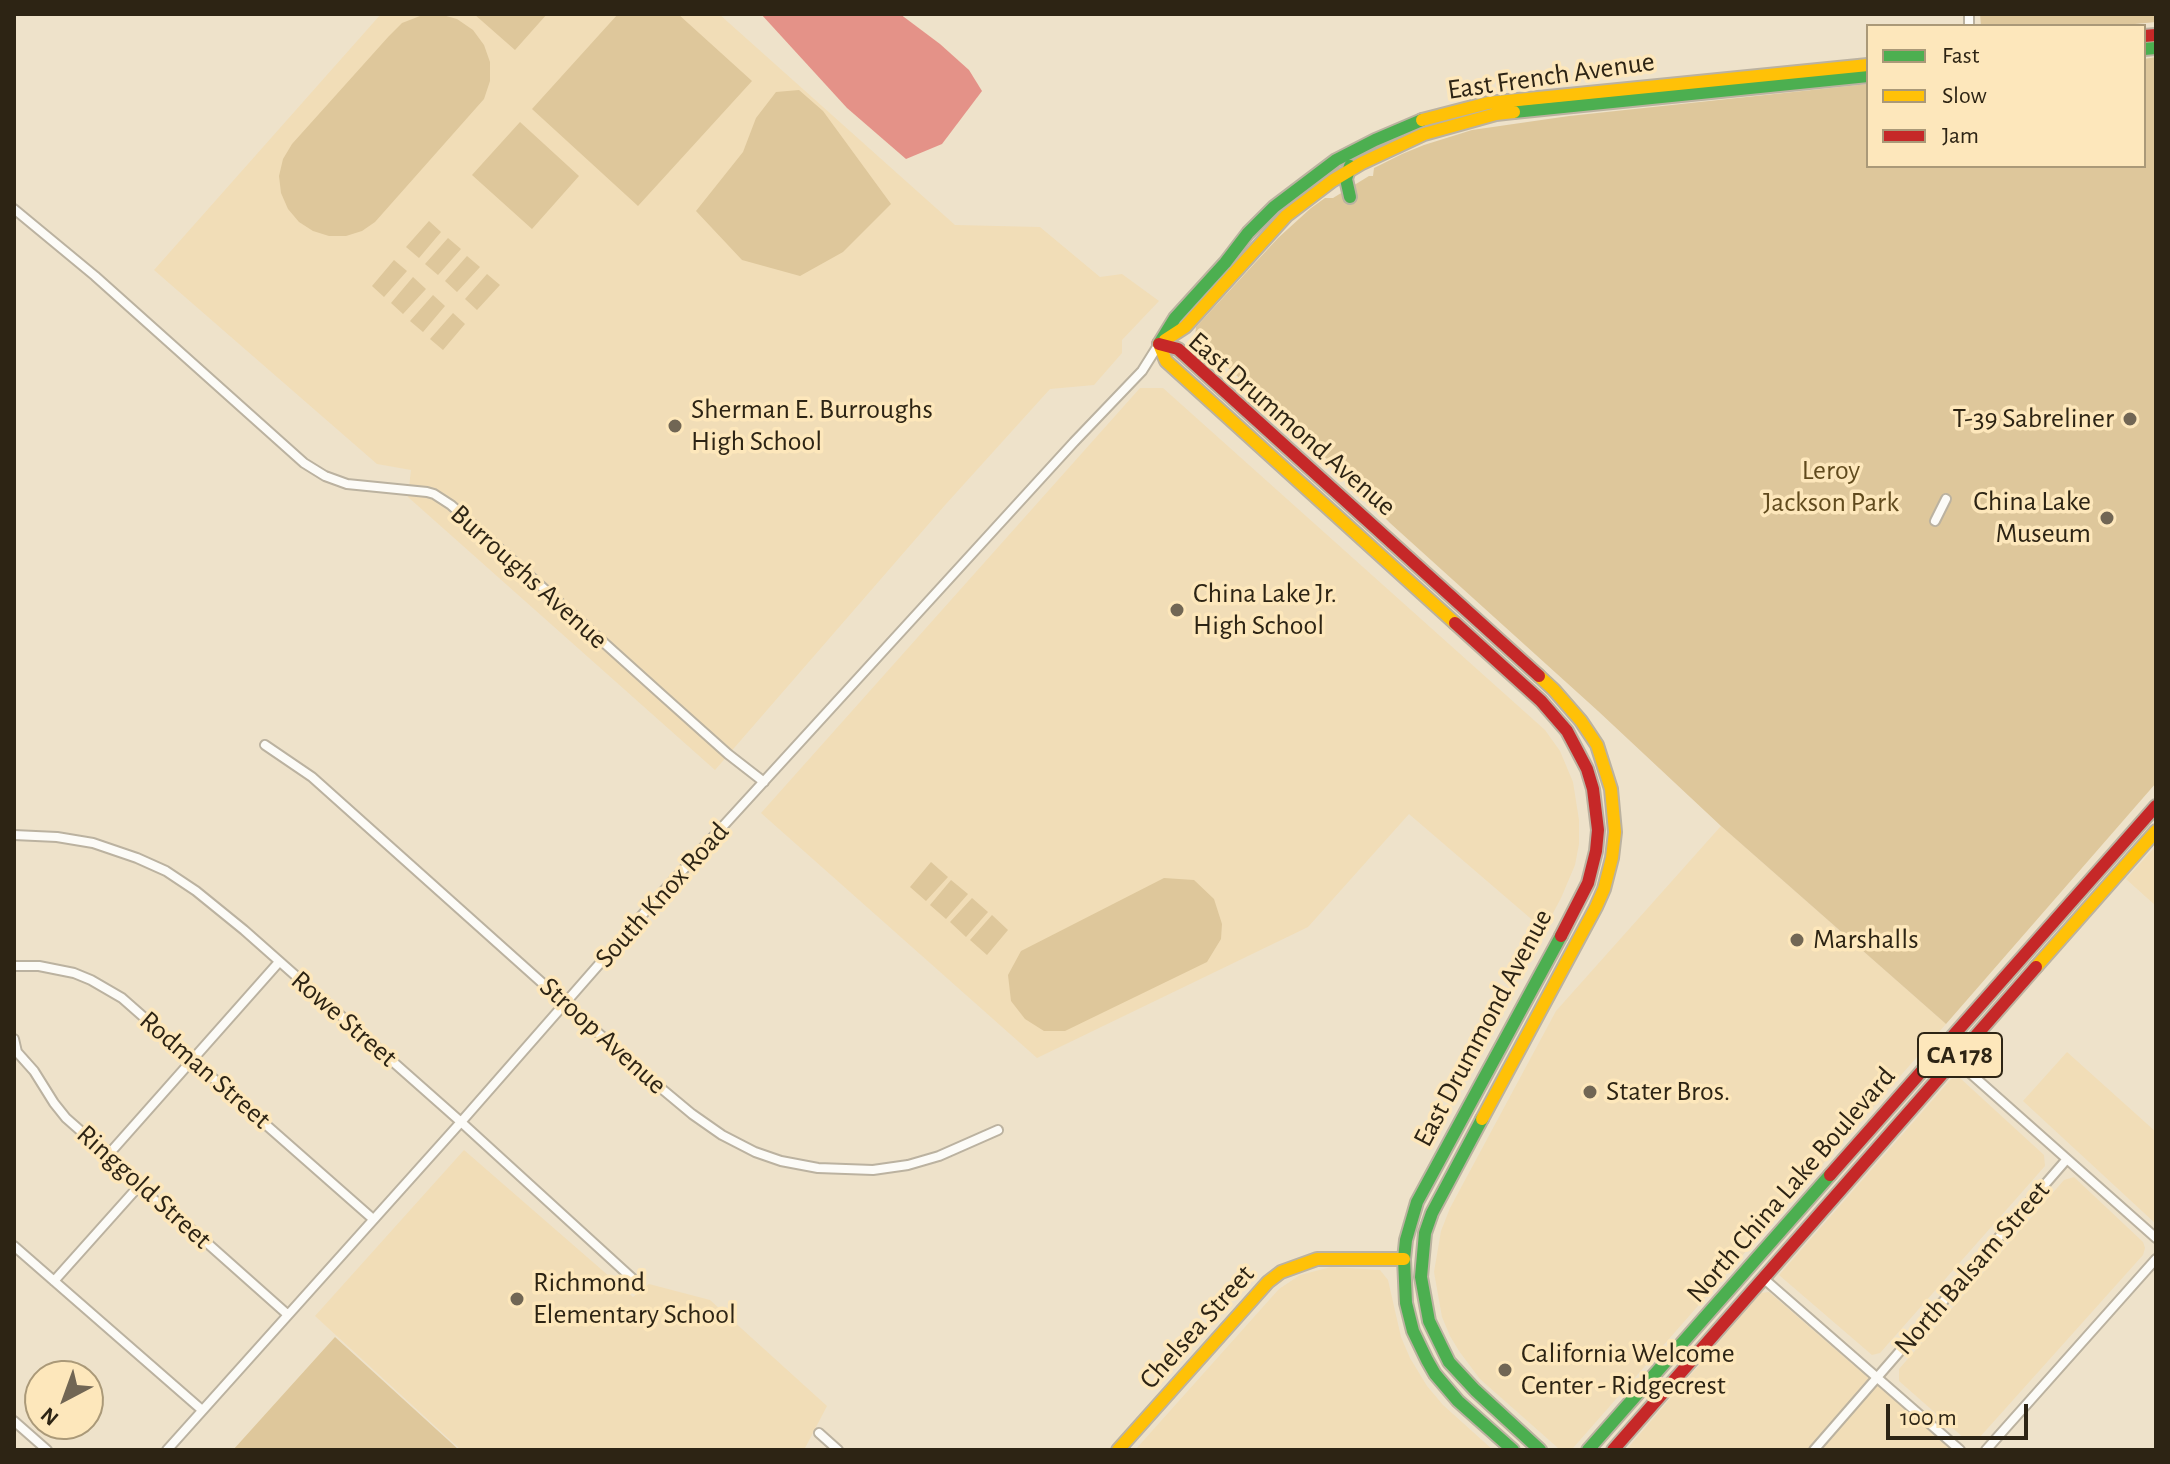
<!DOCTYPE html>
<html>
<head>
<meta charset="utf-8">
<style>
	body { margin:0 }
	#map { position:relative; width:2170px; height:1464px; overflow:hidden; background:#eee2ca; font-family:"Alegreya Sans",sans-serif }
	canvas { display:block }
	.frame { position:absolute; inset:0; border:16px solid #2d2414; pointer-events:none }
	.legend { position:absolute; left:1866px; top:24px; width:280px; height:144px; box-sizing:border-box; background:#fde7bb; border:2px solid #aa9978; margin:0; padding:10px 14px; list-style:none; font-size:24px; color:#2d2414 }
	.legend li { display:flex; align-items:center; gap:16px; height:40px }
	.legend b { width:40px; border:2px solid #aa9978 }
	.north { position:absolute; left:24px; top:1360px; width:80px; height:80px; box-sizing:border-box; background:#fde7bb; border:2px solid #aa9978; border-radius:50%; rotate:221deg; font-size:22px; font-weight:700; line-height:32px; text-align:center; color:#2d2414 }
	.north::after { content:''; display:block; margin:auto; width:28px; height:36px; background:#716654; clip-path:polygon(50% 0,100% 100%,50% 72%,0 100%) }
	.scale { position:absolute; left:1886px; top:1404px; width:142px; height:36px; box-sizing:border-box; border:4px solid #2d2414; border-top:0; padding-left:10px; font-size:24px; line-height:28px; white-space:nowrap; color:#2d2414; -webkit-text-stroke:6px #fde7bb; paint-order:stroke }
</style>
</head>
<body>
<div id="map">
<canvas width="2170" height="1464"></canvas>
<div class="frame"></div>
<ul class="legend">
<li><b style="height:10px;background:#4caf50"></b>Fast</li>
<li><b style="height:10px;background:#ffc107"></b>Slow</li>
<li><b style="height:10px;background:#c62828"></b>Jam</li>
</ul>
<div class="north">N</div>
<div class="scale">100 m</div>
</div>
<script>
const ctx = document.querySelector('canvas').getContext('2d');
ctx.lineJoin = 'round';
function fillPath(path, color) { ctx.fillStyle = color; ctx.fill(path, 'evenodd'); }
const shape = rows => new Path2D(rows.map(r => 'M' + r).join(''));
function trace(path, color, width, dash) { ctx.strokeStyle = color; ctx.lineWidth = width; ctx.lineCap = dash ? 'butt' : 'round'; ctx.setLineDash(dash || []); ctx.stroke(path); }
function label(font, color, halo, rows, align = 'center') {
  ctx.font = font + ' "Alegreya Sans",sans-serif'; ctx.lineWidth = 7; ctx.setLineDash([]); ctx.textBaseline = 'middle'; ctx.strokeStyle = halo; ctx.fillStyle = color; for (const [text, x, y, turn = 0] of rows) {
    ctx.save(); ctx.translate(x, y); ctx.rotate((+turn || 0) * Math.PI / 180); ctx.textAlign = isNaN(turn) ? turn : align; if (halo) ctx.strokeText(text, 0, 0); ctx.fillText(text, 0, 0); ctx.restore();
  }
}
fillPath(shape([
	[381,14,719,14,955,225,1040,227,1100,277,1122,274,1159,301,1122,340,1122,353,1094,385,1050,389,946,504,715,770,408,497,411,470,377,464,154,270],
	[1140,388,1163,388,1545,730,1560,751,1573,782,1579,820,1579,844,1575,865,1561,898,1544,930,1409,814,1308,927,1037,1058,761,813],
	[1721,826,1946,1024,1573,1448,1558,1448,1480,1379,1459,1351,1450,1336,1442,1317,1434,1272,1441,1231,1450,1208,1556,1011],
	[2156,846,2156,906,2126,879],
	[2067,1052,2156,1132,2156,1224,2023,1101],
	[1960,1078,2044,1155,2045,1166,1880,1353,1872,1355,1779,1275,1951,1079],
	[464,1150,633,1297,649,1284,710,1300,827,1406,804,1450,461,1450,315,1316],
	[2074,1177,2143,1242,2145,1248,2143,1255,1979,1438,1965,1439,1899,1381,1899,1369,2064,1180],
	[1331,1267,1380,1270,1388,1280,1401,1337,1410,1358,1427,1386,1443,1405,1493,1450,1135,1450,1279,1289,1300,1275],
	[1769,1292,1952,1450,1626,1450,1761,1293]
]), '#f1ddb7');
fillPath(shape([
	[439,14,457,19,473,30,484,45,490,62,490,81,484,99,375,222,362,231,346,236,329,236,313,231,299,222,288,209,281,193,279,176,283,159,292,144,389,36,402,23,420,16],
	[474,14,547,14,515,50],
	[618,14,678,14,752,81,638,206,532,109],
	[1980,14,2156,14,2156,22,2114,26,1981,26],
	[2156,57,2156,783,1946,1024,1721,826,1598,711,1390,523,1308,440,1195,338,1196,327,1278,238,1311,208,1325,198,1333,198,1369,176,1373,176,1374,168,1402,154,1424,145,1472,130,1569,116,1868,84,1868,166,2144,166,2144,59],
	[799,90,823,111,891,204,843,252,800,276,742,260,696,211,743,152,756,118,776,92],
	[520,122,579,176,532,229,472,175],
	[429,221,441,232,419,258,406,247],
	[448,238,461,249,438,275,425,264],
	[467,256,480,267,457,292,445,281],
	[394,260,407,271,384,297,372,286],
	[487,274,500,285,477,310,465,299],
	[413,277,426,289,403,314,391,303],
	[433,295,445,306,423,332,410,321],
	[453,313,465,324,443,350,430,339],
	[931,862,948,877,926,901,910,887],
	[1164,878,1194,880,1214,899,1222,924,1221,939,1207,962,1065,1031,1044,1031,1025,1019,1011,1001,1008,975,1021,951],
	[951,880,968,894,946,919,930,905],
	[972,898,988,912,966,937,950,922],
	[992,915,1008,930,987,955,970,940],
	[335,1337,459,1450,233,1450]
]), '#dec79b');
fillPath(shape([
	[761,14,900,14,940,44,969,70,982,91,942,144,906,159,847,108]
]), '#e49288');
const street = shape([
	[1969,14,1969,26],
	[14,209,95,276,304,463,325,476,347,484,427,492,434,494,451,505,662,695,728,754,764,782],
	[1935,521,1946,499],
	[265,745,312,777,644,1074,692,1114,722,1135,755,1152,781,1161,818,1168,873,1170,908,1165,939,1156,998,1130],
	[14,835,57,837,93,843,137,858,166,871,196,891,244,930,461,1122,633,1279],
	[14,966,39,966,74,973,91,980,122,998,373,1219],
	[14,1039,17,1052,34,1071,54,1103,66,1118,108,1155,138,1187,197,1234,287,1314],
	[1943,1049,2156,1238],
	[108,1155,279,962],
	[14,1246,202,1410],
	[1763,1278,1960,1450],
	[54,1281,138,1187],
	[14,1421,47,1450],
	[819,1433,838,1450],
	[167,1450,461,1122,651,905,1074,442,1142,371,1159,344],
	[1814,1450,2067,1159],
	[1986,1450,2156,1259]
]);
const fast = shape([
	[2144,49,2156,48],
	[1514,112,1868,76],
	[1350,166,1346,179,1350,197],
	[1159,344,1175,318,1225,263,1248,233,1274,207,1336,160,1375,140,1422,120],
	[1482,1119,1432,1213,1425,1233,1421,1277,1429,1321,1449,1362,1475,1390,1540,1450],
	[1513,1450,1458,1401,1435,1374,1427,1360,1413,1331,1406,1303,1404,1259,1406,1240,1417,1202,1561,936],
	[1588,1450,1830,1175]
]);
const slow = shape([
	[1422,120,1488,103,1868,65],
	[1165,340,1185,327,1286,216,1332,181,1362,163,1424,134,1496,114,1514,112],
	[1159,344,1166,361,1455,623],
	[2036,967,2156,831],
	[1482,1119,1596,907,1604,889,1612,858,1615,832,1611,789,1597,745,1581,721,1554,690,1539,676],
	[1118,1450,1268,1282,1281,1272,1317,1259,1404,1259]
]);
const jam = shape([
	[2144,36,2156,35],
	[1159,344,1178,349,1539,676],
	[1455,623,1541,701,1567,731,1587,769,1593,789,1598,830,1596,851,1588,883,1561,936],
	[1830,1175,2156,806],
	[1613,1450,2036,967]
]);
trace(street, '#bbb2a0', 12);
trace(fast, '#bbb2a0', 16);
trace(slow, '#bbb2a0', 16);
trace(jam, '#bbb2a0', 16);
trace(street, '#fcfbf7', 8);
trace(fast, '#4caf50', 12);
trace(slow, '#ffc107', 12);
trace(jam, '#c62828', 12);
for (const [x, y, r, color] of [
	[2130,419,8,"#716654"],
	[675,426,8,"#716654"],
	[2107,518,8,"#716654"],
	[1177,610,8,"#716654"],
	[1797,940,8,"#716654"],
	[1590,1092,8,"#716654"],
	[517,1299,8,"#716654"],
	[1505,1370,8,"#716654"]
]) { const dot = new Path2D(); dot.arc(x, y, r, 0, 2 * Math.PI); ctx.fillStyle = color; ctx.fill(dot); trace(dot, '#fde7bb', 3); }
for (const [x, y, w] of [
	[1960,1055,84]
]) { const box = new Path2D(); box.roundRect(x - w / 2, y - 22, w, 44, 6); ctx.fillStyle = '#fde7bb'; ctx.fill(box); trace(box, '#2d2414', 2); }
label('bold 26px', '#2d2414', null, [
	["CA 178",1960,1055]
]);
label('28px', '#2d2414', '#fde7bb', [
	["East French Avenue",1551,76,-8],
	["East Drummond Avenue",1292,424,41],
	["Burroughs Avenue",529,577,42],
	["South Knox Road",662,895,-48],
	["Rowe Street",344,1019,41],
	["East Drummond Avenue",1483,1028,-62],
	["Stroop Avenue",603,1036,42],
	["Rodman Street",205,1070,41],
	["North China Lake Boulevard",1791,1185,-49],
	["Ringgold Street",144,1187,42],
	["North Balsam Street",1972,1268,-49],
	["Chelsea Street",1197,1327,-48]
]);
label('28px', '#2d2414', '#fde7bb', [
	["Sherman E. Burroughs",691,410],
	["High School",691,442],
	["T-39 Sabreliner",2114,419,"right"],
	["China Lake",2091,502,"right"],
	["Museum",2091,534,"right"],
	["China Lake Jr.",1193,594],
	["High School",1193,626],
	["Marshalls",1813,940],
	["Stater Bros.",1606,1092],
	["Richmond",533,1283],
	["Elementary School",533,1315],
	["California Welcome",1521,1354],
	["Center - Ridgecrest",1521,1386]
], 'left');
label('28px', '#604a1d', '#fde7bb', [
	["Leroy",1831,471],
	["Jackson Park",1831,503]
]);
</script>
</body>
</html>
